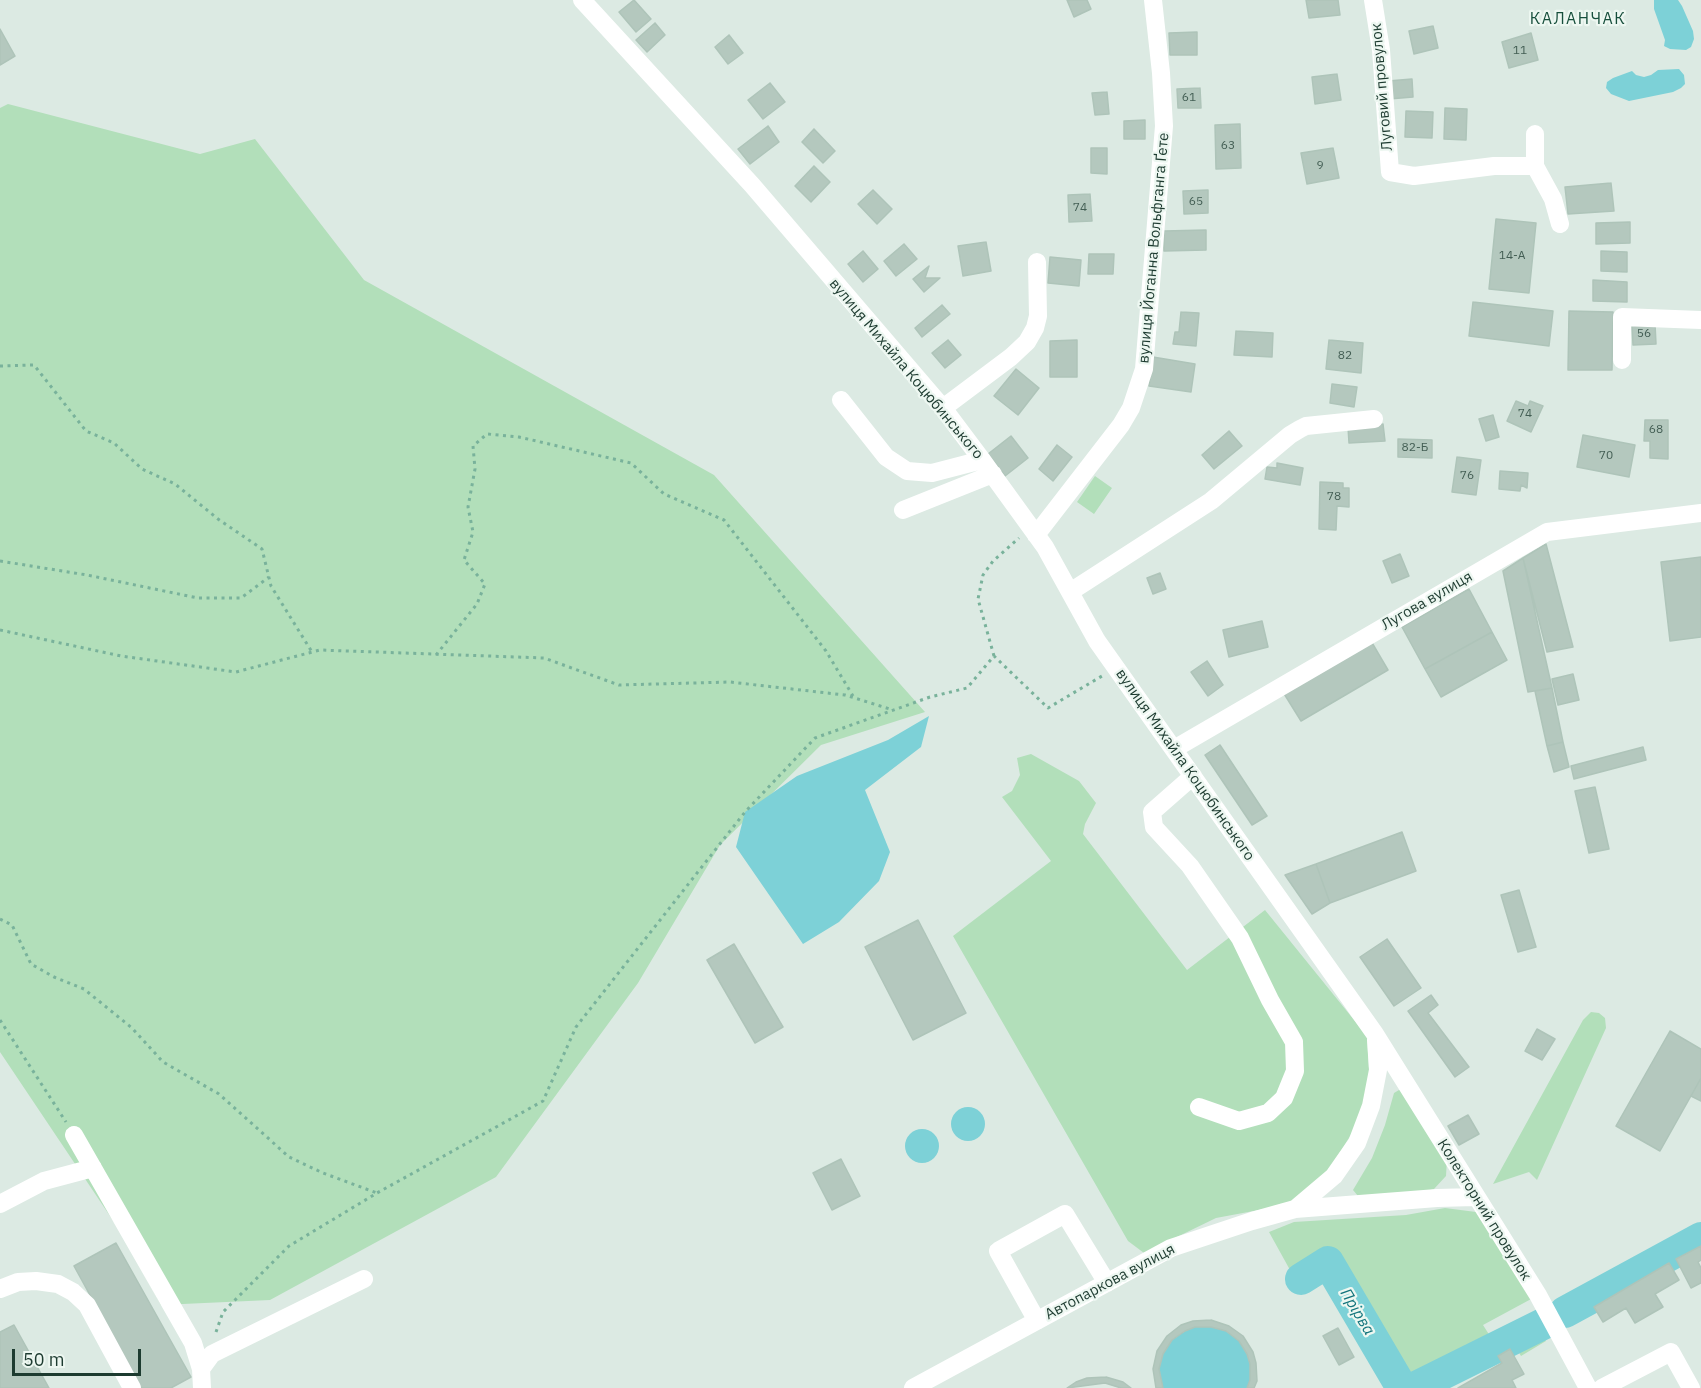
<!DOCTYPE html>
<html>
<head>
<meta charset="utf-8">
<style>
	body { margin:0 }
	#map { position:relative; width:1701px; height:1388px; overflow:hidden; background:#dceae3; font-family:"IBM Plex Sans",sans-serif }
	canvas { display:block }
	.scale { position:absolute; left:12px; top:1349px; width:129px; height:27px; box-sizing:border-box; border:3px solid #1d3b30; border-top:0; padding-left:8px; font-size:18px; line-height:21px; white-space:nowrap; color:#1d3b30; -webkit-text-stroke:4px #edf7f1; paint-order:stroke }
</style>
</head>
<body>
<div id="map">
<canvas width="1701" height="1388"></canvas>
<div class="scale">50 m</div>
</div>
<script>
const ctx = document.querySelector('canvas').getContext('2d');
ctx.lineJoin = 'round';
function fillPath(path, color) { ctx.fillStyle = color; ctx.fill(path, 'evenodd'); }
const shape = rows => new Path2D(rows.map(r => 'M' + r).join(''));
function trace(path, color, width, dash) { ctx.strokeStyle = color; ctx.lineWidth = width; ctx.lineCap = dash ? 'butt' : 'round'; ctx.setLineDash(dash || []); ctx.stroke(path); }
function label(font, color, halo, rows, align = 'center') {
  ctx.font = font + ' "IBM Plex Sans",sans-serif'; ctx.lineWidth = 4.5; ctx.setLineDash([]); ctx.textBaseline = 'middle'; ctx.strokeStyle = halo; ctx.fillStyle = color; for (const [text, x, y, turn = 0] of rows) {
    ctx.save(); ctx.translate(x, y); ctx.rotate((+turn || 0) * Math.PI / 180); ctx.textAlign = isNaN(turn) ? turn : align; if (halo) ctx.strokeText(text, 0, 0); ctx.fillText(text, 0, 0); ctx.restore();
  }
}
fillPath(shape([
	[8,104,200,154,255,139,364,280,714,475,925,712,821,745,720,845,638,983,496,1177,270,1300,161,1305,120,1231,0,1052,0,108],
	[1095,476,1112,488,1094,514,1077,502],
	[1031,754,1079,781,1096,803,1085,824,1083,834,1187,970,1265,910,1367,1036,1370,1086,1358,1123,1330,1169,1291,1202,1275,1207,1216,1218,1144,1253,1128,1241,953,936,1051,861,1002,797,1012,791,1020,775,1017,758],
	[1591,1012,1599,1013,1605,1018,1606,1028,1537,1180,1529,1172,1493,1184,1583,1020],
	[1399,1090,1406,1091,1447,1159,1446,1176,1434,1189,1421,1193,1358,1196,1353,1190,1372,1158,1385,1125,1394,1093],
	[1445,1208,1476,1212,1533,1298,1483,1325,1490,1336,1534,1317,1546,1341,1521,1356,1514,1344,1494,1354,1499,1362,1444,1388,1400,1388,1391,1377,1388,1378,1363,1337,1309,1260,1290,1270,1269,1232,1294,1222,1406,1215]
]), '#b2dfba');
fillPath(shape([
	[1654,0,1678,0,1682,6,1693,31,1694,39,1691,47,1686,50,1670,49,1664,46,1665,40,1654,9],
	[1679,69,1684,75,1685,84,1681,88,1673,92,1629,101,1611,94,1606,88,1607,82,1613,78,1632,71,1636,75,1644,77,1651,75,1658,70],
	[929,716,921,747,865,790,890,852,879,881,839,922,803,944,736,847,745,812,797,776,888,740],
	'951 1124a17 17 0 1 1 34 0a17 17 0 1 1-34 0Z',
	'905 1146a17 17 0 1 1 34 0a17 17 0 1 1-34 0Z',
	[1195,1327,1211,1327,1226,1331,1239,1341,1247,1354,1250,1364,1250,1380,1247,1388,1163,1388,1159,1369,1163,1354,1172,1340,1185,1331]
]), '#7dd1d7');
trace(shape([
	[1301,1279,1328,1262,1402,1388],
	[1565,1312,1701,1238],
	[1414,1388,1547,1322]
]), '#7dd1d7', 32);
const building = shape([
	[634,0,651,19,636,32,619,12,634,0],
	[1067,0,1087,0,1091,9,1074,17,1067,0],
	[1306,0,1338,0,1340,15,1309,18,1306,0],
	[655,23,665,35,647,52,636,40,655,23],
	[1433,26,1438,48,1414,54,1409,31,1433,26],
	[0,29,15,56,0,65,0,29],
	[1197,32,1197,55,1170,55,1169,33,1197,32],
	[1531,33,1538,60,1509,68,1502,42,1531,33],
	[729,35,743,53,728,64,715,47,729,35],
	[1337,74,1341,100,1315,104,1312,77,1337,74],
	[1412,79,1413,97,1389,99,1388,81,1412,79],
	[770,83,785,102,763,119,748,100,770,83],
	[1200,88,1201,108,1178,108,1177,89,1200,88],
	[1107,92,1109,114,1095,115,1092,93,1107,92],
	[1445,108,1467,109,1466,140,1444,139,1445,108],
	[1406,111,1433,112,1432,138,1405,137,1406,111],
	[1145,120,1145,139,1124,139,1124,121,1145,120],
	[1240,124,1241,168,1216,169,1215,125,1240,124],
	[768,126,779,142,750,164,738,149,768,126],
	[814,129,835,151,823,163,802,142,814,129],
	[1091,148,1107,148,1107,174,1091,173,1091,148],
	[1333,148,1339,178,1307,184,1301,153,1333,148],
	[814,166,830,182,811,202,795,186,814,166],
	[1611,183,1614,211,1568,214,1565,187,1611,183],
	[873,190,892,209,877,224,858,204,873,190],
	[1208,190,1208,213,1184,214,1183,191,1208,190],
	[1090,194,1092,221,1069,222,1068,195,1090,194],
	[1496,219,1536,223,1529,293,1489,289,1496,219],
	[1630,222,1630,243,1596,244,1596,223,1630,222],
	[1206,230,1206,250,1164,251,1164,231,1206,230],
	[986,242,991,271,963,276,958,246,986,242],
	[904,244,917,259,896,276,884,261,904,244],
	[863,251,878,269,863,282,848,264,863,251],
	[1601,251,1627,252,1627,272,1601,271,1601,251],
	[1089,254,1114,254,1113,274,1088,274,1089,254],
	[1050,257,1081,260,1079,286,1048,283,1050,257],
	[929,266,925,278,940,278,924,292,913,279,929,266],
	[1593,280,1627,282,1627,302,1593,301,1593,280],
	[1473,302,1553,311,1549,346,1469,336,1473,302],
	[942,305,950,314,922,337,915,328,942,305],
	[1569,311,1613,312,1612,370,1568,370,1569,311],
	[1181,312,1199,313,1196,346,1173,344,1175,332,1179,332,1181,312],
	[1632,324,1655,324,1656,344,1633,345,1632,324],
	[1236,331,1273,333,1272,357,1234,355,1236,331],
	[948,340,961,355,945,368,932,353,948,340],
	[1077,340,1077,377,1050,377,1050,341,1077,340],
	[1329,340,1363,343,1361,373,1326,369,1329,340],
	[1153,357,1195,364,1191,392,1149,386,1153,357],
	[1016,369,1039,388,1018,415,994,396,1016,369],
	[1332,384,1357,387,1354,407,1330,403,1332,384],
	[1516,401,1528,406,1530,401,1543,406,1531,432,1507,421,1516,401],
	[1493,415,1499,437,1486,441,1479,419,1493,415],
	[1645,420,1668,420,1668,459,1650,458,1650,441,1644,441,1645,420],
	[1383,424,1385,441,1349,443,1348,427,1383,424],
	[1229,431,1242,446,1214,469,1202,455,1229,431],
	[1583,435,1635,445,1629,477,1577,467,1583,435],
	[1011,436,1028,458,1005,476,988,454,1011,436],
	[1398,439,1432,440,1432,458,1398,457,1398,439],
	[1057,445,1072,457,1053,481,1039,469,1057,445],
	[1457,457,1481,460,1476,495,1452,492,1457,457],
	[1277,463,1303,468,1300,485,1265,479,1267,467,1277,468,1277,463],
	[1500,471,1528,473,1527,488,1521,485,1520,491,1499,489,1500,471],
	[1320,482,1343,483,1343,488,1349,488,1349,507,1337,506,1336,530,1319,529,1320,482],
	[1546,544,1573,647,1547,652,1523,558,1546,544],
	[1400,554,1409,576,1392,583,1383,561,1400,554],
	[1701,557,1701,637,1670,641,1661,562,1701,557],
	[1523,558,1552,688,1528,692,1503,571,1523,558],
	[1160,573,1166,589,1153,594,1147,578,1160,573],
	[1469,589,1492,632,1425,669,1402,627,1469,589],
	[1262,621,1268,647,1229,657,1223,630,1262,621],
	[1492,632,1507,660,1441,697,1425,669,1492,632],
	[1371,641,1388,670,1301,721,1283,692,1371,641],
	[1207,661,1223,685,1208,696,1191,672,1207,661],
	[1573,674,1579,700,1558,705,1552,679,1573,674],
	[1552,688,1563,742,1547,746,1535,691,1552,688],
	[1563,742,1569,767,1554,772,1547,746,1563,742],
	[1220,745,1267,816,1252,825,1205,755,1220,745],
	[1643,747,1646,760,1574,779,1571,766,1643,747],
	[1595,787,1609,849,1589,853,1575,791,1595,787],
	[1402,832,1416,871,1330,903,1316,864,1402,832],
	[1316,864,1330,903,1312,914,1285,875,1316,864],
	[1519,890,1536,947,1518,952,1501,895,1519,890],
	[918,920,966,1013,913,1040,865,947,918,920],
	[1387,939,1421,988,1394,1006,1360,957,1387,939],
	[734,944,783,1027,755,1043,707,960,734,944],
	[1431,995,1438,1005,1428,1013,1469,1067,1455,1077,1408,1011,1431,995],
	[1537,1029,1555,1039,1542,1060,1525,1051,1537,1029],
	[1670,1031,1701,1049,1701,1078,1660,1151,1616,1126,1670,1031],
	[1701,1078,1701,1101,1691,1096,1701,1078],
	[1468,1115,1479,1134,1459,1145,1448,1126,1468,1115],
	[841,1159,860,1196,832,1210,813,1173,841,1159],
	[116,1243,191,1377,171,1388,141,1388,74,1266,116,1243],
	[1701,1246,1701,1260,1698,1262,1701,1268,1701,1283,1691,1288,1676,1259,1701,1246],
	[1669,1263,1679,1280,1655,1294,1663,1307,1635,1323,1626,1308,1603,1322,1594,1307,1669,1263],
	[1211,1320,1229,1326,1243,1336,1253,1352,1256,1363,1257,1381,1254,1388,1247,1388,1250,1380,1250,1364,1247,1354,1239,1341,1226,1331,1211,1327,1195,1327,1185,1331,1172,1340,1163,1354,1159,1369,1163,1388,1156,1388,1153,1369,1157,1351,1167,1336,1181,1325,1193,1321,1211,1320],
	[14,1325,49,1388,0,1388,0,1332,14,1325],
	[1338,1328,1354,1357,1339,1365,1323,1336,1338,1328],
	[1510,1349,1524,1374,1512,1380,1516,1388,1458,1388,1502,1363,1498,1356,1510,1349],
	[1106,1377,1123,1382,1131,1388,1121,1388,1105,1383,1067,1388,1076,1382,1087,1378,1106,1377]
]);
fillPath(building, '#b4c8be');
trace(building, '#aec4b9', 1.5);
trace(shape([
	[0,366,34,365,86,431,114,443,142,469,175,484,218,519,262,549,271,586,312,652],
	[0,561,87,575,198,598,241,598,269,577],
	[0,630,121,656,236,672,320,650,544,658,619,685,730,682,845,695,893,710],
	[436,655,477,604,485,584,464,560,473,532,468,507,475,469,473,446,487,434,519,437,631,463,664,494,724,520,826,651,853,696],
	[994,656,978,599,983,575,993,561,1019,538],
	[0,919,12,925,31,964,54,977,84,989,132,1028,163,1062,219,1094,289,1157,323,1173,377,1193],
	[0,1020,66,1122],
	[216,1332,223,1312,289,1246,377,1193,543,1101,576,1027,745,812,815,738,930,697,967,688,994,656,1048,708,1102,676]
]), '#79b29b', 3, [3, 4.5]);
trace(shape([
	[582,0,752,185,943,408,982,460,1045,547,1097,641,1375,1034,1538,1295,1588,1388],
	[1373,0,1381,50,1390,172,1414,176,1494,166,1535,166],
	[1535,134,1535,166,1553,199,1560,224],
	[1622,360,1622,317,1701,320],
	[841,400,886,457,907,471,932,473,982,460],
	[943,408,1011,357,1027,342,1035,328,1038,316,1037,262],
	[903,510,993,474],
	[1036,535,1121,425,1131,408,1144,369,1164,126,1161,73,1153,0],
	[1070,592,1211,501,1290,435,1300,429,1306,426,1374,419],
	[1174,749,1547,532,1701,513],
	[1193,776,1152,812,1154,827,1190,866,1240,938,1270,1000,1294,1042,1295,1071,1284,1098,1268,1113,1239,1121,1199,1107],
	[74,1135,193,1343,201,1369],
	[0,1204,44,1181,93,1168],
	[1295,1209,1437,1198,1475,1197],
	[0,1289,18,1282,36,1281,58,1284,73,1292,87,1305,132,1388],
	[1037,1321,998,1251,1065,1214,1107,1283],
	[202,1388,201,1369,212,1354,364,1279],
	[913,1388,1171,1248,1252,1221,1295,1209,1334,1176,1357,1143,1371,1106,1378,1070,1376,1040],
	[1602,1388,1671,1352,1691,1388]
]), '#fff', 18);
label('12px', '#435e54', null, [
	["11",1520,51],
	["61",1189,98],
	["63",1228,146],
	["9",1320,166],
	["65",1196,202],
	["74",1080,208],
	["14-А",1512,256],
	["56",1644,334],
	["82",1345,356],
	["74",1525,414],
	["68",1656,430],
	["82-Б",1415,448],
	["70",1606,456],
	["76",1467,476],
	["78",1334,497]
]);
label('15px', '#1d3b30', '#edf7f1', [
	["Луговий провулок",1382,87,-95],
	["вулиця Йоганна Вольфганга Ґете",1154,248,-85],
	["вулиця Михайла Коцюбинського",906,369,50],
	["Лугова вулиця",1427,601,-30],
	["вулиця Михайла Коцюбинського",1185,765,55],
	["Колекторний провулок",1484,1210,58],
	["Автопаркова вулиця",1110,1282,-28]
]);
ctx.letterSpacing = '1.5px';
label('16px', '#174f3c', '#edf7f1', [
	["КАЛАНЧАК",1578,19]
]);
ctx.letterSpacing = '0px';
label('italic 16px', '#12747c', '#edf7f1', [
	["Прірва",1357,1312,59]
]);
</script>
</body>
</html>
